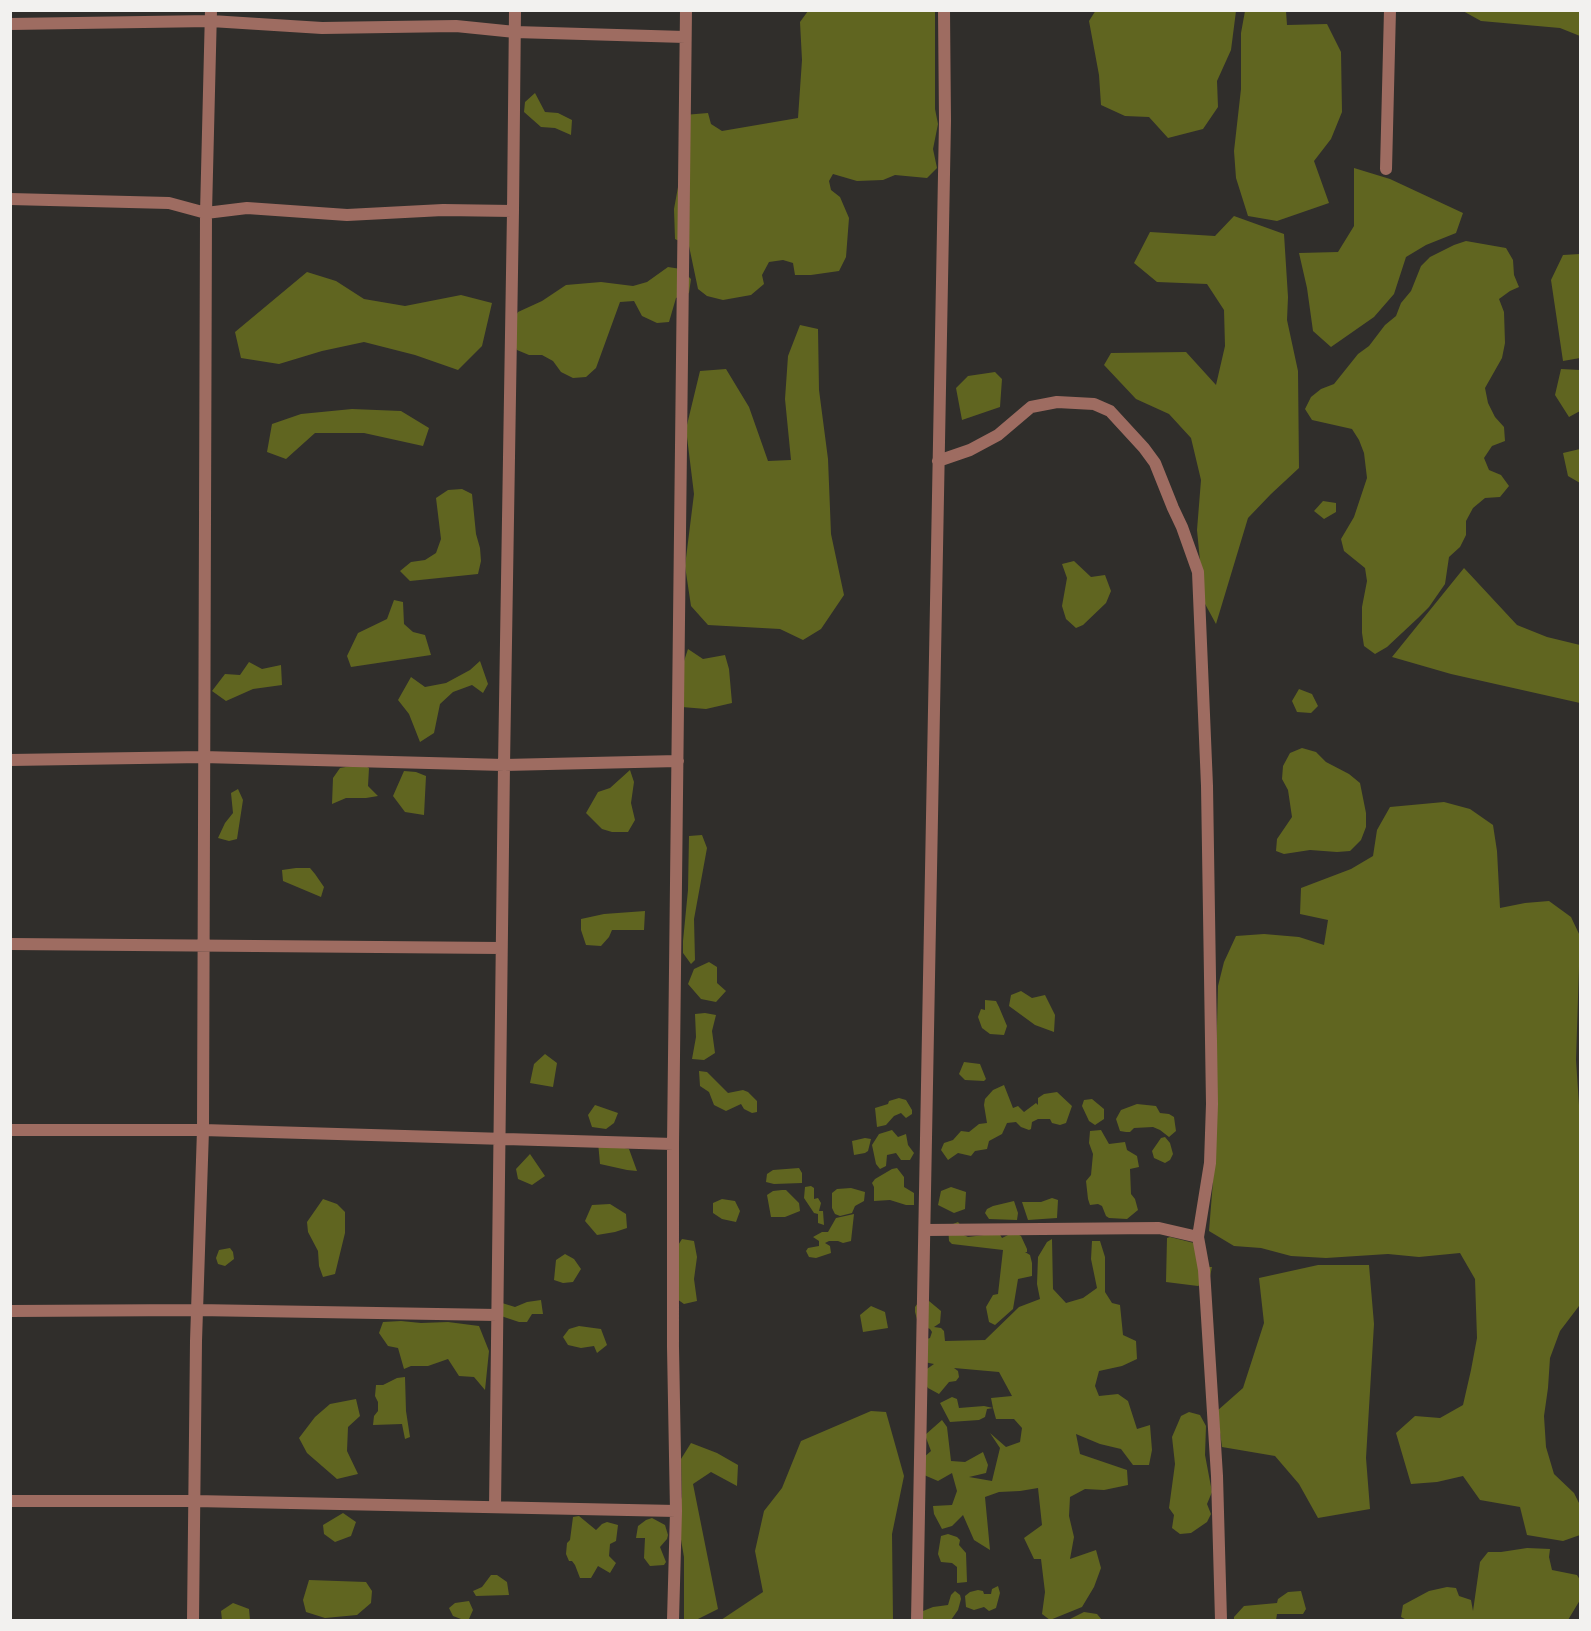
<!DOCTYPE html>
<html>
<head>
<meta charset="utf-8">
<style>
	body { margin:0 }
	#map { position:relative; width:1591px; height:1631px; overflow:hidden; background:#302e2b; font-family:Manrope,sans-serif }
	canvas { display:block }
	.frame { position:absolute; inset:0; border:12px solid #f2f1ef; pointer-events:none }
</style>
</head>
<body>
<div id="map">
<canvas width="1591" height="1631"></canvas>
<div class="frame"></div>
</div>
<script>
const ctx = document.querySelector('canvas').getContext('2d');
ctx.lineJoin = 'round';
function fillPath(path, color) { ctx.fillStyle = color; ctx.fill(path, 'evenodd'); }
const shape = rows => new Path2D(rows.map(r => 'M' + r).join(''));
function trace(path, color, width, dash) { ctx.strokeStyle = color; ctx.lineWidth = width; ctx.lineCap = dash ? 'butt' : 'round'; ctx.setLineDash(dash || []); ctx.stroke(path); }
fillPath(shape([
	[1096,10,1236,11,1231,50,1217,81,1218,107,1203,129,1168,138,1149,117,1125,116,1101,105,1099,75,1089,21],
	[808,11,935,11,935,109,938,124,933,149,937,168,927,178,895,175,883,180,857,181,833,174,829,181,831,190,840,197,849,218,846,257,839,271,811,275,795,275,793,263,783,260,769,262,762,275,764,284,751,295,723,300,707,296,698,289,689,246,675,239,674,209,678,187,684,115,708,113,711,124,722,131,798,118,802,60,800,22],
	[1245,11,1286,11,1287,25,1327,24,1341,52,1342,112,1331,139,1314,161,1329,203,1277,221,1248,216,1236,178,1234,151,1241,89,1241,33],
	[1463,11,1580,11,1580,36,1560,28,1481,21],
	[535,93,545,112,558,113,572,120,571,135,555,128,541,127,524,112,525,102],
	[1354,168,1390,179,1463,213,1456,233,1426,245,1406,257,1394,294,1374,317,1331,347,1313,331,1307,288,1299,253,1338,252,1354,226],
	[1234,216,1284,234,1288,297,1287,320,1298,371,1299,468,1271,494,1248,518,1216,624,1204,602,1197,530,1201,480,1191,438,1169,414,1136,399,1104,365,1111,353,1186,352,1216,385,1225,346,1224,310,1207,284,1157,282,1134,263,1150,232,1215,236],
	[1466,241,1506,248,1513,260,1514,275,1519,287,1510,291,1499,299,1504,312,1505,343,1502,358,1485,388,1488,403,1495,417,1504,427,1505,441,1492,446,1484,458,1489,470,1501,475,1509,486,1500,497,1485,498,1473,508,1466,521,1466,535,1460,547,1449,557,1445,584,1429,607,1418,618,1387,647,1375,654,1364,646,1362,633,1362,607,1367,581,1365,568,1344,551,1341,539,1354,517,1367,478,1364,453,1359,440,1352,429,1312,420,1305,409,1311,397,1321,389,1334,384,1358,354,1369,346,1385,325,1396,316,1401,303,1411,291,1421,266,1430,257,1454,245],
	[1580,254,1580,358,1563,361,1551,280,1563,255],
	[668,267,681,269,691,279,689,293,676,298,669,322,657,323,642,316,634,301,620,302,596,368,586,377,573,378,561,372,553,361,542,355,529,355,517,350,511,338,511,324,518,312,542,301,566,285,601,282,633,286,647,282],
	[307,272,336,281,364,299,405,306,461,295,492,303,482,346,458,370,415,355,364,342,322,351,279,364,241,358,235,332],
	[800,325,818,329,819,390,828,459,831,534,844,595,821,629,803,640,780,629,708,625,691,606,685,566,694,494,686,429,700,371,726,369,749,407,768,461,791,460,785,399,788,356],
	[1561,369,1580,370,1580,411,1569,417,1555,395],
	[995,372,1002,379,1000,407,962,420,956,388,968,376],
	[352,409,401,411,429,428,423,446,364,433,315,433,286,459,267,452,272,424,301,414],
	[1580,449,1580,483,1568,476,1563,453],
	[462,489,472,494,476,534,480,548,481,561,478,574,410,581,400,571,411,562,425,560,436,553,441,539,436,498,448,490],
	[1323,501,1336,503,1336,512,1324,519,1314,511],
	[1074,561,1091,577,1105,575,1111,591,1106,603,1083,625,1076,628,1066,619,1062,606,1067,578,1062,564],
	[1464,568,1517,625,1547,637,1580,645,1580,703,1451,674,1392,657],
	[394,600,403,602,404,624,413,632,425,635,431,655,351,667,347,656,358,633,387,619],
	[688,649,703,659,725,655,729,669,732,703,706,709,682,707,679,676],
	[480,661,488,684,483,693,472,685,453,692,440,704,434,733,420,742,409,714,398,700,411,677,425,687,446,683,470,670],
	[249,662,262,669,281,665,282,685,253,689,226,701,212,691,225,674,240,675],
	[1299,689,1312,694,1318,706,1311,713,1297,712,1292,701],
	[1302,748,1316,752,1326,762,1349,774,1360,783,1366,813,1366,827,1361,840,1350,851,1337,852,1310,850,1284,854,1276,851,1277,839,1292,817,1288,790,1282,779,1283,766,1290,753],
	[362,764,369,768,368,786,378,796,366,798,346,798,332,804,333,778,340,768],
	[630,770,634,782,631,803,635,820,628,832,612,832,602,829,586,813,598,792,610,788],
	[404,771,416,772,426,776,424,815,405,812,393,796],
	[238,789,243,800,237,839,229,841,218,838,225,823,233,813,231,793],
	[1444,802,1470,809,1493,825,1497,851,1500,908,1525,903,1549,901,1571,917,1580,936,1576,1060,1580,1120,1580,1290,1579,1306,1560,1331,1550,1358,1548,1388,1544,1416,1546,1447,1554,1474,1574,1493,1580,1505,1580,1535,1563,1541,1527,1535,1520,1507,1480,1500,1463,1476,1437,1482,1411,1484,1396,1433,1415,1416,1440,1418,1463,1405,1471,1370,1477,1338,1475,1279,1460,1253,1419,1257,1388,1254,1326,1258,1291,1256,1261,1248,1234,1246,1209,1231,1213,1181,1218,986,1224,962,1236,936,1264,934,1299,937,1324,945,1328,920,1300,914,1301,888,1351,869,1373,856,1377,830,1390,807],
	[702,835,707,848,694,919,695,960,691,964,683,953,683,941,688,890,689,836],
	[296,868,310,868,315,874,324,887,321,897,283,881,282,870],
	[645,911,644,930,612,930,609,937,601,946,586,945,581,930,581,919,604,914],
	[709,962,717,967,717,983,726,991,716,1002,701,999,688,984,694,969],
	[1021,991,1032,998,1045,995,1055,1015,1054,1032,1035,1025,1009,1006,1011,995],
	[985,1000,996,1001,999,1007,1007,1026,1004,1035,990,1034,982,1028,978,1017,981,1009,985,1010],
	[705,1013,716,1015,712,1031,715,1053,704,1060,692,1059,696,1037,695,1014],
	[545,1054,557,1063,553,1087,530,1083,534,1064],
	[964,1062,980,1064,986,1079,984,1081,965,1080,959,1074],
	[699,1071,707,1072,728,1093,743,1090,748,1092,757,1101,757,1112,752,1113,744,1109,741,1104,726,1111,714,1105,709,1092,700,1086],
	[1004,1085,1013,1108,1018,1106,1024,1112,1036,1103,1038,1105,1038,1098,1044,1094,1057,1092,1072,1106,1066,1123,1060,1125,1052,1123,1050,1119,1038,1119,1032,1122,1031,1129,1029,1130,1021,1127,1016,1122,1007,1123,1002,1134,989,1141,987,1149,975,1151,971,1156,958,1153,948,1160,941,1150,944,1143,953,1140,961,1131,969,1132,979,1124,987,1123,984,1105,985,1099,993,1090],
	[899,1098,906,1100,912,1110,912,1114,906,1118,901,1113,894,1116,886,1125,877,1127,875,1108,888,1104,889,1101],
	[1092,1099,1104,1109,1104,1119,1095,1125,1089,1121,1082,1106,1084,1100],
	[1137,1104,1156,1106,1160,1113,1169,1114,1174,1117,1176,1131,1169,1137,1160,1130,1153,1127,1134,1128,1130,1132,1126,1132,1120,1131,1116,1119,1121,1110],
	[595,1105,618,1113,614,1123,606,1129,592,1127,588,1115],
	[892,1130,898,1137,906,1134,908,1145,914,1153,910,1160,901,1160,896,1153,887,1155,886,1166,880,1169,876,1164,872,1145,879,1134],
	[1101,1130,1109,1144,1125,1142,1127,1150,1137,1156,1139,1167,1130,1169,1131,1194,1135,1199,1138,1210,1127,1219,1109,1218,1106,1216,1102,1206,1098,1204,1090,1205,1088,1199,1086,1181,1091,1175,1093,1154,1089,1143,1090,1131],
	[1165,1137,1170,1143,1173,1154,1170,1160,1165,1163,1154,1158,1152,1151,1161,1138],
	[865,1138,871,1139,868,1151,865,1153,854,1155,852,1141],
	[598,1142,629,1149,637,1171,627,1170,600,1164],
	[530,1154,545,1176,532,1185,518,1179,516,1169],
	[799,1168,802,1173,802,1183,774,1184,766,1182,767,1174,773,1170],
	[897,1168,904,1177,904,1187,914,1193,914,1205,906,1205,890,1200,874,1201,874,1187,872,1183,875,1179,892,1169],
	[811,1186,814,1188,814,1199,818,1198,821,1203,819,1211,823,1211,824,1225,818,1223,818,1214,814,1213,804,1198,805,1187],
	[951,1187,966,1192,965,1209,954,1213,938,1205,941,1191],
	[851,1188,865,1192,864,1201,855,1206,852,1213,840,1216,835,1214,832,1208,832,1193,837,1189],
	[782,1190,786,1190,799,1203,800,1211,785,1217,771,1217,767,1195,773,1191],
	[1052,1198,1058,1200,1057,1218,1028,1220,1022,1202,1041,1202],
	[323,1199,337,1204,345,1212,345,1233,335,1274,323,1277,319,1266,318,1251,308,1232,307,1222],
	[722,1199,735,1201,740,1211,736,1222,722,1219,713,1213,713,1203],
	[1014,1201,1018,1213,1017,1220,989,1219,985,1213,987,1209,993,1206],
	[610,1204,626,1214,627,1228,615,1232,597,1235,585,1221,592,1205],
	[854,1214,851,1241,843,1243,838,1241,829,1241,825,1243,830,1246,831,1253,816,1258,809,1257,806,1251,808,1248,819,1246,819,1241,813,1237,822,1232,828,1232,836,1218],
	[958,1222,963,1228,964,1235,968,1237,999,1233,1002,1238,1014,1232,1021,1236,1027,1249,1027,1252,1025,1252,1030,1255,1032,1263,1032,1276,1018,1279,1013,1309,995,1325,989,1322,986,1307,993,1295,998,1294,1003,1250,952,1244,949,1241,948,1226],
	[1170,1237,1194,1243,1209,1267,1212,1267,1209,1281,1198,1286,1166,1282,1167,1238],
	[682,1239,694,1241,697,1257,694,1279,697,1301,684,1304,677,1299,673,1253],
	[1052,1239,1053,1289,1066,1303,1083,1298,1097,1288,1091,1259,1092,1241,1100,1241,1105,1257,1105,1292,1112,1303,1120,1305,1123,1335,1136,1341,1137,1359,1122,1366,1099,1371,1095,1386,1099,1396,1118,1394,1128,1401,1137,1429,1150,1425,1152,1450,1149,1465,1133,1465,1121,1449,1100,1444,1076,1434,1080,1454,1127,1470,1128,1485,1104,1490,1085,1489,1070,1497,1069,1516,1074,1537,1070,1559,1096,1550,1101,1568,1094,1587,1082,1607,1050,1620,1042,1614,1045,1592,1041,1559,1034,1559,1024,1538,1042,1525,1038,1488,1020,1491,999,1492,985,1497,990,1550,974,1540,963,1515,952,1526,942,1529,934,1514,933,1506,952,1505,957,1491,952,1473,938,1481,924,1475,923,1458,931,1451,925,1435,942,1420,947,1427,951,1461,965,1462,983,1452,988,1465,986,1473,969,1477,992,1481,1000,1448,990,1433,1006,1447,1020,1442,1022,1428,1014,1419,996,1419,993,1408,987,1409,985,1417,979,1420,950,1422,940,1403,952,1397,957,1399,959,1408,984,1406,993,1408,991,1398,1012,1396,999,1372,954,1368,958,1371,959,1377,956,1381,949,1382,939,1394,928,1388,923,1381,924,1371,934,1364,919,1361,920,1341,930,1338,932,1332,930,1329,918,1323,915,1312,915,1307,920,1300,929,1301,941,1311,940,1323,934,1327,941,1328,944,1331,945,1341,985,1340,1019,1307,1040,1299,1037,1284,1038,1257,1047,1242],
	[230,1248,233,1252,234,1259,225,1266,218,1264,216,1258,219,1250],
	[565,1254,574,1259,581,1269,573,1282,563,1283,554,1280,556,1260],
	[1318,1265,1369,1265,1374,1324,1366,1458,1370,1509,1318,1518,1299,1484,1275,1456,1222,1447,1217,1411,1243,1388,1264,1323,1259,1278],
	[541,1300,543,1314,532,1314,527,1322,519,1322,498,1315,502,1303,515,1307,527,1302],
	[871,1306,885,1312,888,1328,863,1332,860,1315],
	[401,1321,421,1323,448,1322,479,1326,489,1351,485,1390,474,1377,459,1376,448,1359,428,1366,411,1366,404,1369,398,1348,388,1346,379,1333,383,1322],
	[579,1326,601,1329,607,1345,597,1353,594,1346,581,1348,568,1345,563,1337,569,1329],
	[405,1377,406,1411,410,1437,405,1439,402,1424,373,1425,374,1416,378,1411,378,1402,375,1396,376,1385,383,1385,397,1378],
	[356,1399,360,1416,348,1427,347,1451,358,1474,337,1479,307,1453,299,1438,315,1417,330,1404],
	[871,1411,886,1412,904,1476,892,1534,893,1620,721,1620,763,1592,755,1551,764,1511,782,1488,801,1441],
	[1189,1412,1200,1415,1206,1426,1205,1455,1212,1492,1207,1504,1211,1514,1207,1522,1191,1533,1180,1534,1172,1528,1174,1515,1169,1508,1175,1464,1172,1437,1181,1416],
	[691,1443,717,1453,738,1465,737,1486,711,1472,693,1484,718,1609,696,1620,684,1620,684,1557,676,1511,682,1497,681,1459],
	[343,1513,356,1522,351,1536,335,1542,324,1534,323,1525],
	[579,1516,596,1530,602,1524,607,1522,618,1525,616,1541,610,1544,609,1556,616,1563,610,1573,598,1566,591,1578,580,1578,575,1565,572,1561,569,1561,566,1554,567,1543,570,1540,573,1517],
	[652,1518,665,1525,668,1535,667,1539,660,1547,666,1562,664,1565,650,1566,644,1558,645,1538,636,1538,638,1526,646,1520],
	[948,1534,957,1537,960,1540,959,1545,966,1553,967,1582,957,1583,957,1567,952,1563,941,1562,938,1554,941,1536],
	[1527,1548,1550,1549,1549,1557,1552,1570,1577,1575,1580,1580,1580,1600,1568,1620,1473,1620,1473,1619,1469,1620,1407,1620,1401,1617,1403,1605,1429,1591,1447,1587,1456,1588,1459,1596,1471,1600,1473,1611,1480,1562,1488,1552,1501,1552],
	[491,1575,497,1575,507,1582,509,1595,476,1596,473,1591,482,1587],
	[309,1580,366,1582,372,1591,371,1603,357,1615,325,1618,306,1612,303,1600],
	[998,1586,1000,1593,996,1608,989,1611,984,1607,974,1610,966,1607,965,1596,970,1592,978,1590,983,1591,984,1594,991,1594,992,1589],
	[955,1591,960,1595,961,1599,958,1610,951,1620,923,1620,923,1611,933,1607,948,1605,951,1595],
	[1301,1591,1306,1609,1303,1614,1277,1614,1276,1620,1234,1620,1234,1617,1244,1606,1277,1603,1278,1599,1288,1592],
	[469,1601,473,1610,469,1619,461,1619,453,1616,449,1608,455,1603],
	[233,1603,249,1609,250,1620,222,1620,221,1611],
	[1084,1612,1097,1614,1102,1620,1068,1620]
]), '#606520');
trace(shape([
	[10,24,211,21,322,28,456,26,515,32,685,37],
	[1386,169,1390,10],
	[10,199,169,203,206,213,247,208,347,215,443,210,513,211],
	[938,461,970,450,998,435,1031,407,1057,402,1094,404,1110,411,1144,448,1155,463,1173,508,1182,527,1198,572,1207,786,1212,1104,1210,1163,1198,1237],
	[10,760,203,757,504,765,678,761],
	[10,944,501,948],
	[10,1130,203,1130,673,1144],
	[926,1230,1159,1228,1198,1237,1204,1270,1217,1476,1221,1620],
	[10,1311,197,1310,497,1315],
	[10,1501,195,1501,676,1511],
	[495,1507,504,765,513,211,515,10],
	[193,1620,196,1341,203,1130,206,213,211,10],
	[673,1620,676,1511,673,1347,673,1144,686,10],
	[917,1620,945,121,944,10]
]), '#9e6c61', 12);
</script>
</body>
</html>
